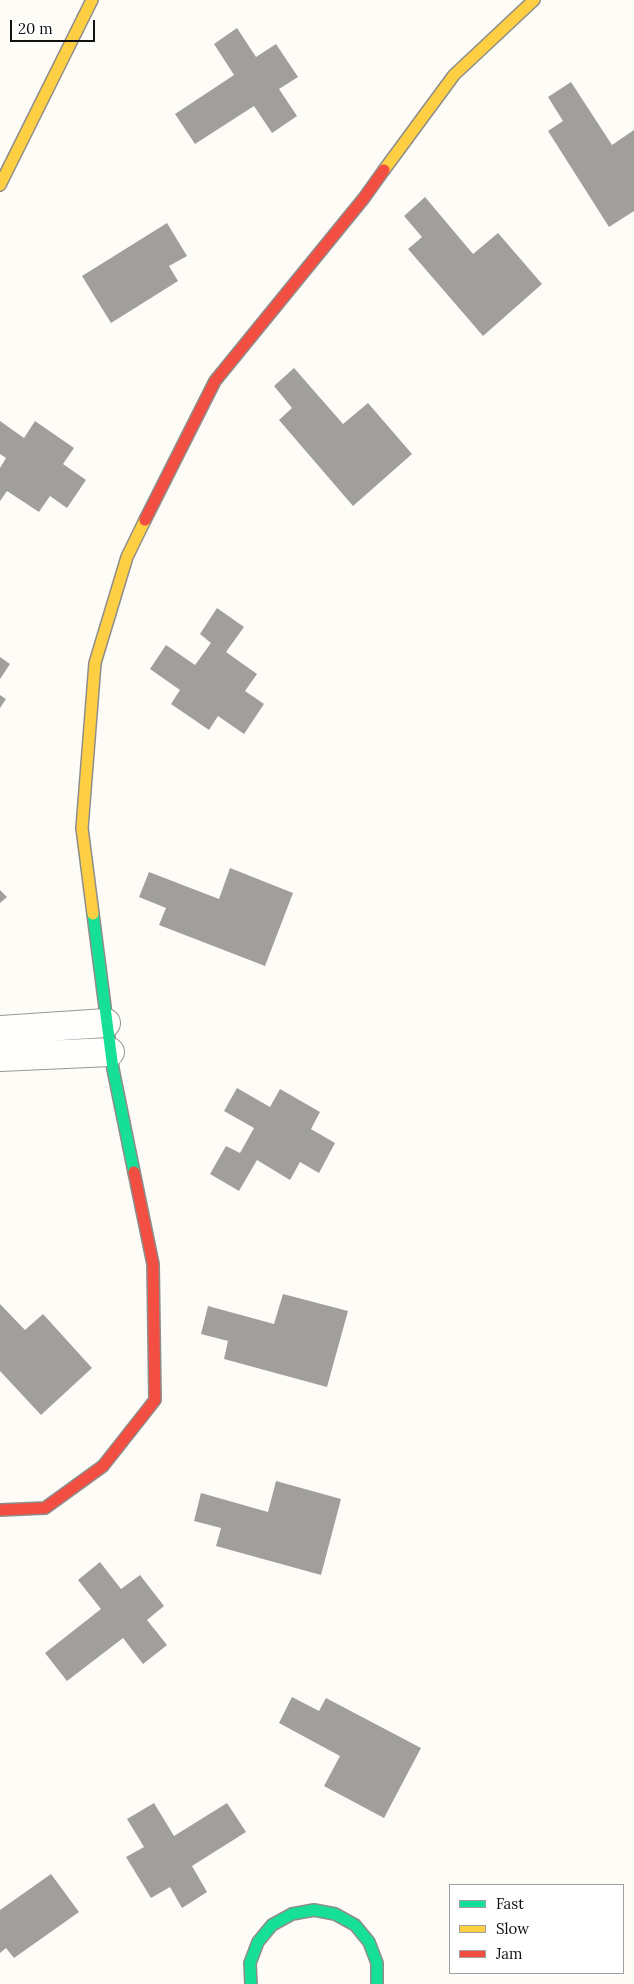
<!DOCTYPE html>
<html>
<head>
<meta charset="utf-8">
<style>
	body { margin:0 }
	#map { position:relative; width:634px; height:1984px; overflow:hidden; background:#fdfcf7; font-family:Lora,serif }
	canvas { display:block }
	.legend { position:absolute; left:449px; top:1884px; width:175px; height:90px; box-sizing:border-box; background:#fff; border:1px solid #a0a0a0; margin:0; padding:6px 9px; list-style:none; font-size:15px; color:#111 }
	.legend li { display:flex; align-items:center; gap:10px; height:25px }
	.legend b { width:25px; border:1px solid #a0a0a0 }
	.scale { position:absolute; left:10px; top:20px; width:85px; height:22px; box-sizing:border-box; border:2px solid #111; border-top:0; padding-left:6px; font-size:15px; line-height:18px; white-space:nowrap; color:#111; -webkit-text-stroke:4px #fff; paint-order:stroke }
</style>
</head>
<body>
<div id="map">
<canvas width="634" height="1984"></canvas>
<ul class="legend">
<li><b style="height:6px;background:#16e098"></b>Fast</li>
<li><b style="height:6px;background:#ffcf43"></b>Slow</li>
<li><b style="height:6px;background:#f24e42"></b>Jam</li>
</ul>
<div class="scale">20 m</div>
</div>
<script>
const ctx = document.querySelector('canvas').getContext('2d');
ctx.lineJoin = 'round';
function fillPath(path, color) { ctx.fillStyle = color; ctx.fill(path, 'evenodd'); }
const shape = rows => new Path2D(rows.map(r => 'M' + r).join(''));
function trace(path, color, width, dash) { ctx.strokeStyle = color; ctx.lineWidth = width; ctx.lineCap = dash ? 'butt' : 'round'; ctx.setLineDash(dash || []); ctx.stroke(path); }
fillPath(shape([
	[237,28,256,57,276,44,298,77,279,89,297,116,272,133,254,106,195,144,175,114,234,75,214,44],
	[571,82,612,145,634,130,634,211,609,227,548,131,563,121,548,97],
	[425,197,473,254,498,233,542,284,483,336,408,249,422,237,404,216],
	[167,223,187,256,169,266,178,281,111,323,82,276],
	[294,368,343,424,368,403,412,454,353,506,279,420,292,408,274,386],
	[0,421,24,438,35,421,74,448,63,464,86,480,67,508,50,496,39,512,7,491,0,501,0,468,6,458,0,454],
	[217,608,244,627,226,652,257,674,245,691,264,704,244,734,218,716,209,730,171,704,180,690,150,669,166,645,195,665,211,643,200,634],
	[0,657,10,664,0,679],
	[0,695,6,699,0,708],
	[230,868,293,893,265,966,159,925,166,908,139,897,149,872,219,899],
	[0,890,7,897,0,903],
	[237,1088,270,1107,280,1089,320,1112,311,1129,335,1143,319,1173,300,1162,290,1180,257,1160,239,1191,210,1174,226,1146,240,1153,254,1128,224,1111],
	[283,1294,348,1311,327,1387,224,1359,228,1341,201,1334,208,1306,274,1324],
	[0,1304,25,1330,43,1314,92,1368,41,1415,0,1371],
	[276,1481,341,1499,321,1575,216,1546,221,1528,194,1521,201,1493,268,1512],
	[100,1562,121,1589,140,1575,164,1606,147,1620,167,1645,143,1664,123,1638,67,1681,45,1653,101,1609,78,1580],
	[292,1697,319,1711,326,1698,421,1748,384,1818,324,1786,340,1756,279,1723],
	[154,1803,174,1836,227,1803,246,1832,192,1866,207,1892,182,1908,170,1887,151,1898,126,1857,144,1847,127,1819],
	[51,1874,79,1912,14,1958,6,1948,0,1953,0,1910]
]), '#a19f9c');
const street = shape([
	[0,1030,106,1023],
	[0,1057,110,1052]
]);
const fast = shape([
	[93,914,113,1069,134,1172],
	[251,1984,250,1963,258,1942,272,1925,292,1914,314,1910,335,1914,355,1925,369,1942,377,1963,377,1984]
]);
const slow = shape([
	[384,170,454,75,534,0],
	[0,185,92,0],
	[93,914,82,828,95,663,127,557,145,520]
]);
const jam = shape([
	[145,520,215,381,364,198,384,170],
	[0,1510,45,1508,103,1466,155,1400,153,1264,134,1172]
]);
trace(street, '#979795', 30);
trace(fast, '#8e8d8b', 14);
trace(slow, '#8e8d8b', 14);
trace(jam, '#8e8d8b', 14);
trace(street, '#fffffe', 28);
trace(fast, '#16e098', 11);
trace(slow, '#ffcf43', 11);
trace(jam, '#f24e42', 11);
</script>
</body>
</html>
